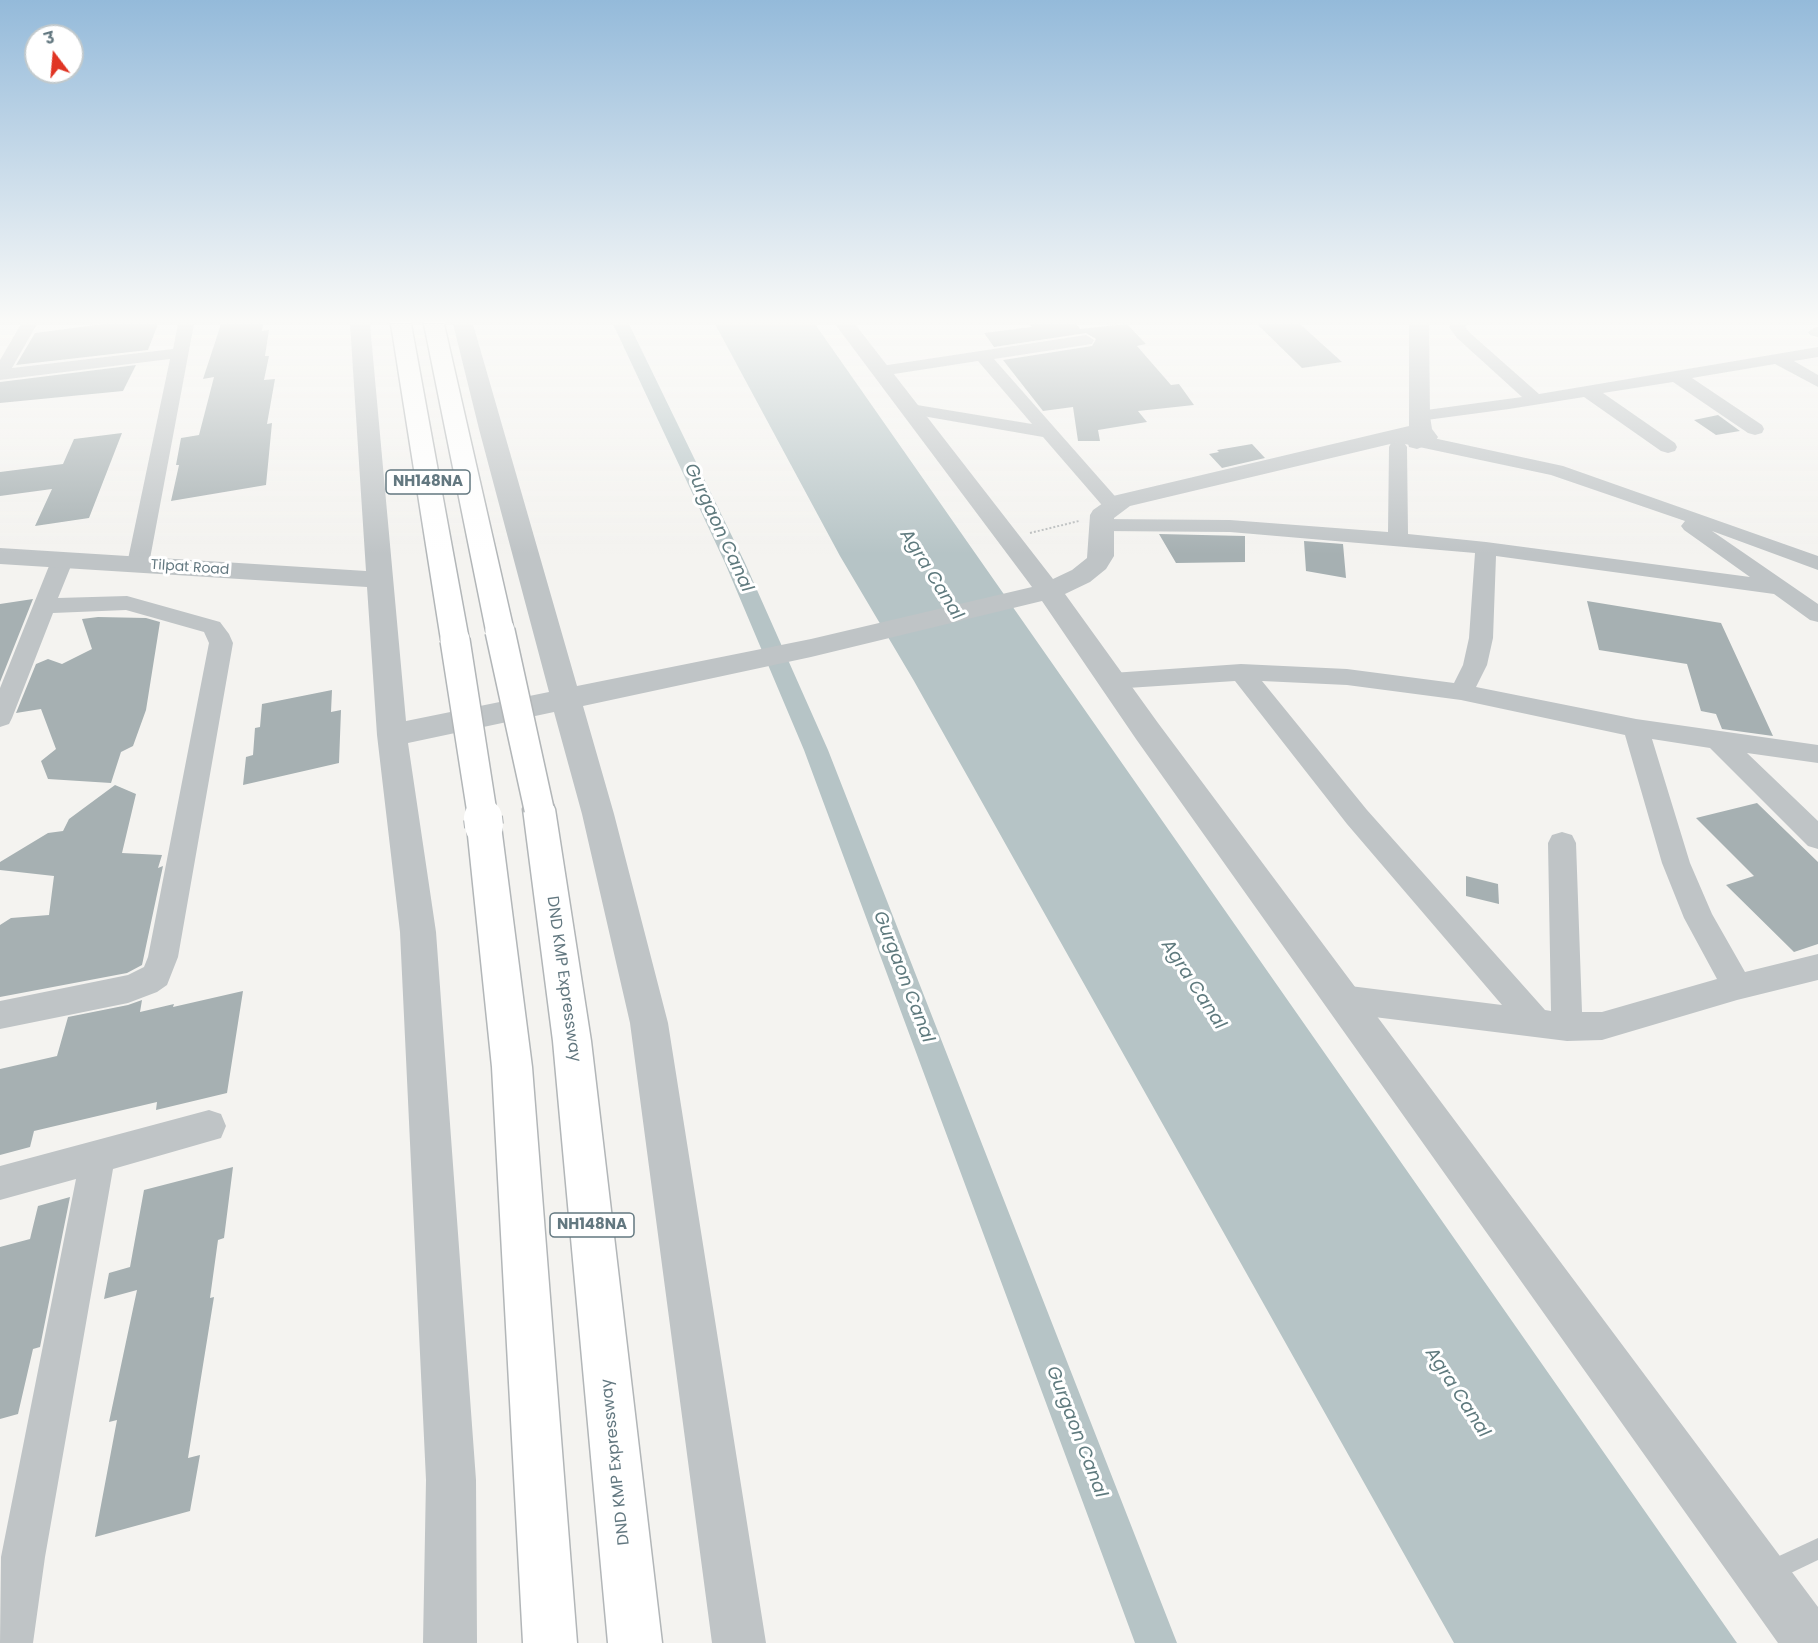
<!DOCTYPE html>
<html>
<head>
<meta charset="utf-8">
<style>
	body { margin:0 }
	#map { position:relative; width:1818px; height:1643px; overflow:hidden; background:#f4f3f0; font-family:Poppins,"Noto Sans Devanagari",sans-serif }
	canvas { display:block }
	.north { position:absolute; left:24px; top:24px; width:60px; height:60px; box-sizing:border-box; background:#fff; border:2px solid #c1c9cc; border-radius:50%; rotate:344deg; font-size:16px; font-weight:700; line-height:24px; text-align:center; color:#637880 }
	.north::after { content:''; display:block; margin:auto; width:21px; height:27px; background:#e03524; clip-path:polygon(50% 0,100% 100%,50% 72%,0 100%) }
</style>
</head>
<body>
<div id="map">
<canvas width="1818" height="1643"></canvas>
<div class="north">उ</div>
</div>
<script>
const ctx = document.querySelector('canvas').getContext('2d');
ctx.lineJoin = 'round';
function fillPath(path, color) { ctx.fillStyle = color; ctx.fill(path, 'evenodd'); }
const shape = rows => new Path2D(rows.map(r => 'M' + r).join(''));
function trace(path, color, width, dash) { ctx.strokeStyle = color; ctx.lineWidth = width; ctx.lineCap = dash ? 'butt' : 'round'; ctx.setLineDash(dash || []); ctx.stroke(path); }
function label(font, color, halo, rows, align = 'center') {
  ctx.font = font + ' Poppins,sans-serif'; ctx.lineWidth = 6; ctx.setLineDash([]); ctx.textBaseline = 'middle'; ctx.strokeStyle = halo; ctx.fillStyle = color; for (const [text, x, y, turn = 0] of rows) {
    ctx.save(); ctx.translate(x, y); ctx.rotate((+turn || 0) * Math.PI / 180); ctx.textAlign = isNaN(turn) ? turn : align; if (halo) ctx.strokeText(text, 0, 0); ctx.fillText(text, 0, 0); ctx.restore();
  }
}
fillPath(shape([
	[715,324,815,324,1737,1643,1454,1643,914,681,840,556]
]), '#b6c4c6');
fillPath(shape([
	[613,324,629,324,745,563,828,750,1177,1643,1135,1643,804,750,725,563,613,324]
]), '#b6c4c6');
fillPath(shape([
	[104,324,158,324,148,350,16,365,35,333],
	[221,324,263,324,262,331,269,330,265,356,269,356,264,380,275,379,267,424,272,423,266,485,171,501,179,465,176,465,181,438,199,435,214,377,203,379],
	[1030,324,1076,324,1080,329,1127,324,1146,344,1137,346,1171,385,1179,384,1194,405,1138,411,1147,422,1098,430,1100,441,1078,441,1073,407,1043,411,1003,360,1092,346,1096,339,1086,333,994,347,984,333,1032,327],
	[1257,324,1300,324,1342,362,1302,368],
	[136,365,123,391,0,403,0,382],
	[1718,415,1740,431,1716,435,1694,420],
	[122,433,89,518,35,526,52,489,0,496,0,472,63,464,74,439],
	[1252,444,1265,458,1222,468,1209,454,1219,452,1217,450],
	[1159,534,1245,536,1245,562,1176,563],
	[1304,541,1343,544,1346,578,1306,571],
	[33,599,0,682,0,604],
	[1587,601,1721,623,1773,736,1722,729,1716,714,1701,711,1687,664,1599,650],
	[98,617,146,618,160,622,146,710,133,746,121,752,111,783,48,779,41,761,56,749,41,709,16,713,36,664,48,659,62,664,92,649,82,619],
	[332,690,331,712,341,710,339,763,243,785,246,757,253,755,255,728,260,727,262,704],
	[115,785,136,794,122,853,162,855,158,868,163,866,142,965,127,973,0,997,0,925,11,918,49,915,54,876,0,870,0,862,48,833,63,831,69,819],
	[1757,803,1818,862,1818,944,1794,952,1726,885,1754,876,1696,818],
	[1466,876,1498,884,1499,904,1466,896],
	[243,991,227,1093,156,1110,157,1102,34,1131,30,1147,0,1155,0,1069,57,1056,68,1017,128,1005,142,1000,140,1012,174,1004,173,1007],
	[233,1167,224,1238,218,1240,210,1298,214,1297,188,1458,200,1455,190,1511,95,1537,117,1420,109,1422,137,1290,104,1299,109,1273,130,1267,144,1190],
	[70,1197,40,1347,33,1349,18,1414,0,1419,0,1247,30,1239,38,1206]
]), '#a6b0b2');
const trunk = shape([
	[391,324,411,324,469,640,465,647,455,649,445,647,441,640,391,324],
	[424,324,444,324,514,631,510,637,500,640,490,637,486,631,424,324],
	[539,796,551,800,555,809,591,1041,662,1643,608,1643,553,1041,523,809,527,800,539,796],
	[484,813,496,817,501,826,532,1067,577,1643,523,1643,492,1067,467,826,472,817,484,813]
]);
trace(trunk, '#b2b6b8', 3);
trace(shape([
	[1030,533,1079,521]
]), '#b9bcbd', 2, [2, 2]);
fillPath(shape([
	[1818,1538,1818,1560,1772,1582,1764,1579,1761,1571,1764,1563,1818,1538]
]), '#bfc4c6');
fillPath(shape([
	[21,324,37,324,12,368,173,349,178,324,194,324,149,564,146,569,138,571,130,569,127,564,170,359,0,380,0,360,21,324],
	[1451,324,1467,324,1465,327,1469,332,1539,394,1818,347,1818,357,1794,361,1818,375,1818,387,1775,364,1692,378,1762,425,1764,429,1762,433,1755,435,1748,433,1673,382,1603,393,1675,443,1677,447,1675,451,1668,453,1661,451,1584,397,1509,409,1419,421,1413,420,1410,416,1413,412,1419,411,1522,397,1457,338,1449,327,1451,324],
	[1816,327,1818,327,1818,337,1810,335,1808,332,1816,327],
	[1086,335,1094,340,1092,344,994,359,1121,503,1124,507,1121,511,1114,513,1107,511,1043,437,911,414,905,413,902,409,905,405,911,404,1032,424,978,361,881,376,875,375,872,371,875,367,881,366,1086,335],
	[1396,430,1563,466,1818,556,1818,570,1712,531,1818,604,1818,622,1810,620,1774,594,1496,556,1493,638,1487,665,1476,687,1636,719,1818,745,1818,763,1747,753,1818,821,1818,849,1808,846,1710,748,1652,739,1690,863,1712,914,1745,972,1818,954,1818,980,1737,1000,1602,1040,1567,1041,1342,1013,1331,1009,1327,999,1331,989,1342,985,1502,1005,1347,824,1235,681,1112,689,1104,687,1100,681,1104,675,1112,673,1241,664,1347,669,1454,683,1463,665,1469,638,1475,553,1230,532,1102,531,1095,529,1092,525,1095,521,1102,519,1230,520,1388,532,1389,447,1391,443,1397,442,1389,440,1387,436,1389,432,1396,430],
	[1405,444,1551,475,1685,521,1681,526,1684,530,1750,577,1486,542,1408,534,1407,447,1405,444],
	[1262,681,1347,685,1461,700,1625,735,1662,863,1684,918,1717,979,1602,1012,1582,1012,1576,843,1572,835,1562,832,1552,835,1548,843,1551,1011,1545,1010,1367,810,1262,681],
	[62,554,70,556,73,561,58,598,127,596,220,622,229,634,233,643,178,957,167,985,157,992,128,1003,0,1029,0,1001,128,975,144,967,148,957,209,643,204,632,126,610,53,613,12,718,9,724,0,727,0,688,51,561,54,556,62,554],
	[209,1110,221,1114,226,1126,221,1138,113,1169,45,1557,33,1643,0,1643,1,1557,76,1179,0,1200,0,1166,209,1110]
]), '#bfc4c6');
fillPath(shape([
	[350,324,370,324,406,721,549,692,479,429,453,324,473,324,577,686,811,639,1032,587,835,324,855,324,1053,579,1072,570,1087,558,1090,515,1093,510,1113,496,1409,426,1409,324,1429,324,1430,416,1432,429,1438,437,1435,442,1417,449,1409,447,1407,440,1130,506,1114,518,1114,556,1106,569,1090,582,1065,594,1158,723,1818,1607,1818,1643,1778,1643,1136,739,1042,601,811,657,583,706,614,814,668,1023,766,1643,712,1643,630,1023,582,814,554,712,408,743,436,932,476,1480,477,1643,423,1643,426,1480,400,932,377,735,367,587,0,564,0,548,366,571,350,324]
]), '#bfc4c6');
fillPath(trunk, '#fff');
const trunkBridgeFar1 = shape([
	[500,631,539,809],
	[455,640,483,819]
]);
const trunkBridge = shape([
	[483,818,484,826]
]);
trace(trunkBridgeFar1, '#b2b6b8', 32, []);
trace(trunkBridge, '#b2b6b8', 40, []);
trace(trunkBridgeFar1, '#fff', 29);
trace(trunkBridge, '#fff', 38);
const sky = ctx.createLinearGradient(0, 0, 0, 554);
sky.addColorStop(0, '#94bada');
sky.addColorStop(0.58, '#fafaf8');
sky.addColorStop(1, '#fafaf800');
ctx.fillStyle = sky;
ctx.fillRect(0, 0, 1818, 554);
label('14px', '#637880', '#fff', [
	["Tilpat Road",190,568,4]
]);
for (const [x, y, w] of [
	[428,482,84],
	[592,1225,84]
]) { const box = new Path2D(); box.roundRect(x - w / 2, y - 12, w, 24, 4.5); ctx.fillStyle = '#fff'; ctx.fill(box); trace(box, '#637880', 1.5); }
label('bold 15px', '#637880', null, [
	["NH148NA",428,482],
	["NH148NA",592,1225]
]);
label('16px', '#637880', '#fff', [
	["DND KMP Expressway",563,979,82],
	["DND KMP Expressway",616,1462,-96]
]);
label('italic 18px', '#5f7a7e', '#fff', [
	["Gurgaon Canal",718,528,65],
	["Agra Canal",931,575,58],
	["Gurgaon Canal",903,977,69],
	["Agra Canal",1193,985,57],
	["Agra Canal",1457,1393,57],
	["Gurgaon Canal",1076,1432,69]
]);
</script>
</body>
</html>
